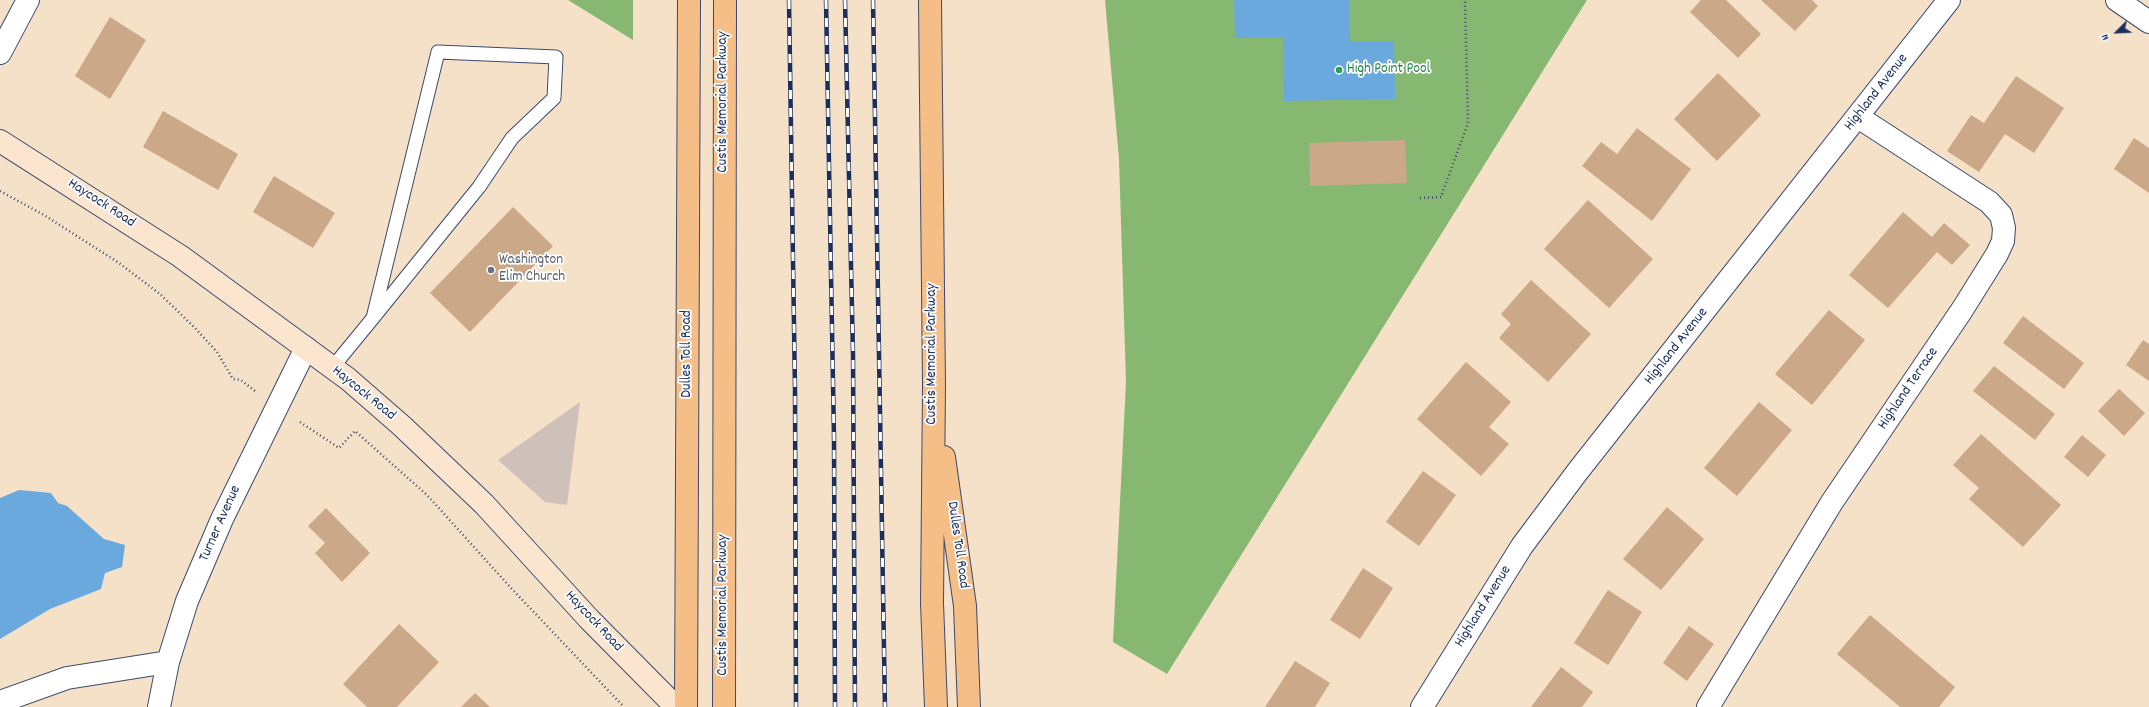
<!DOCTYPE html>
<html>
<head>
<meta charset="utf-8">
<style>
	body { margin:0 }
	#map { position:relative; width:2149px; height:707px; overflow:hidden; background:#f5e0c8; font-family:Dekko,sans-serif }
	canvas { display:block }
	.north { position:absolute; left:2097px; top:12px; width:40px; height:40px; -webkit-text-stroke:3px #fff; paint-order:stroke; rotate:246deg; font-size:11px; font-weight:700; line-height:16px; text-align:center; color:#1b2f5e }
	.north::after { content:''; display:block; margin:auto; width:14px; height:18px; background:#1b2f5e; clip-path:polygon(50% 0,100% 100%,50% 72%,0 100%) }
</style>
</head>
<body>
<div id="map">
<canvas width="2149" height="707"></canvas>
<div class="north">N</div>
</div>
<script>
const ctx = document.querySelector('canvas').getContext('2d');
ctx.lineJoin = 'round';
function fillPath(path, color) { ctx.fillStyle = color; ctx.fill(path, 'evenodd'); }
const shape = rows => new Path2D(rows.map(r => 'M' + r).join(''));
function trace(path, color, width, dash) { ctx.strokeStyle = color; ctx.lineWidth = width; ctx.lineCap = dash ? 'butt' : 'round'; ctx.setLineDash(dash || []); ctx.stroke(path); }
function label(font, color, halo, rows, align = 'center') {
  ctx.font = font + ' Dekko,sans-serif'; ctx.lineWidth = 3.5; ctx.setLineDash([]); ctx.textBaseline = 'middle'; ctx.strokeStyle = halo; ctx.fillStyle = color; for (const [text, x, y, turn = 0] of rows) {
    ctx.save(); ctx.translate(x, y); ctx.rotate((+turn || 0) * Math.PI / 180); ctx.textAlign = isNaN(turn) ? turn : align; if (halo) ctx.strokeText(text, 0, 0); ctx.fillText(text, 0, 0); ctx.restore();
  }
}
fillPath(shape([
	[580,402,567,505,545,502,498,460]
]), '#cfc0ba');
fillPath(shape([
	[568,0,633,0,633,40],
	[1105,0,1587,0,1167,674,1113,642,1126,382,1119,159]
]), '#86b872');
fillPath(shape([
	[1234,0,1349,0,1350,42,1394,42,1395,99,1284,101,1283,37,1235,38],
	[19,490,51,493,58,503,67,506,104,539,125,545,122,567,105,573,101,589,50,609,0,639,0,498]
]), '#6aa9dd');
fillPath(shape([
	[1701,0,1726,0,1761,34,1738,58,1690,12],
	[1761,0,1812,0,1818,6,1795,31],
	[110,17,146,40,110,99,75,76],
	[1718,73,1761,115,1717,161,1674,119],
	[2016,76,2064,108,2034,153,2005,134,1979,172,1947,151,1971,115,1984,123],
	[163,111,238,154,218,190,143,147],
	[1637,128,1691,169,1652,221,1582,166,1601,142,1617,154],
	[2134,138,2149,148,2149,193,2114,169],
	[1405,140,1407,183,1310,186,1309,143],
	[274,176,335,213,313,248,253,212],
	[1588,200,1653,259,1609,308,1544,249],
	[513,207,553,246,470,332,430,293],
	[1903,212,1932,237,1944,223,1970,245,1952,265,1937,252,1888,308,1849,275],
	[1531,280,1591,334,1548,382,1499,338,1511,324,1501,314],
	[1829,310,1865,340,1812,405,1775,374],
	[2023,316,2084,363,2064,389,2003,343],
	[2143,340,2149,344,2149,381,2126,365],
	[1466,362,1511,402,1489,427,1509,444,1481,476,1417,419],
	[1994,366,2055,414,2035,440,1973,391],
	[2119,389,2145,413,2124,436,2098,411],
	[1759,402,1792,430,1737,496,1704,468],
	[1981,434,2061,505,2023,547,1969,499,1979,488,1953,465],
	[2082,435,2106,455,2088,477,2064,457],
	[1423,471,1456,495,1419,546,1386,522],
	[1667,507,1704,539,1661,590,1623,559],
	[326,508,370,553,342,582,315,553,325,543,308,526],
	[1363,568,1393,588,1360,639,1330,620],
	[1608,590,1642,612,1608,665,1574,643],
	[1870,615,1955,687,1939,707,1900,707,1837,654],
	[399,624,439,662,397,707,367,707,343,684],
	[1689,626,1714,644,1687,681,1663,663],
	[1295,661,1330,683,1315,707,1265,707],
	[1561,667,1593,692,1582,707,1531,707],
	[475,693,490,707,461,707]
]), '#cba887');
const lane = shape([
	[332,368,373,318,479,187,512,138,554,98,556,57,438,52,373,318]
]);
const street = shape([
	[2117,0,2149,22],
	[0,53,28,0],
	[0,702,67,678,168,662],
	[159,707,168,662,187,601,222,519,306,348],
	[1422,707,1522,546,1578,471,1949,0],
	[1708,707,1832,502,1962,310,1997,254,2003,241,2004,228,2001,215,1989,202,1858,117]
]);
const secondary = shape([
	[0,141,180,256,348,379,402,426,484,504,589,619,676,707]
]);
const highway = shape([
	[930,0,934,385,932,603,936,707],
	[944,457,965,606,969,707],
	[686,707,689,0],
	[724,707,725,0]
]);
trace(lane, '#3c4a6e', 15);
trace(street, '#3c4a6e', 24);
trace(secondary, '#3c4a6e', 24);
trace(highway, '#3c4a6e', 24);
trace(shape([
	[0,191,44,215,119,263,160,294,195,328,217,352,233,379,241,380,255,391],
	[1420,198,1441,197,1468,123,1465,0],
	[300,422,339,448,355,431,427,495,511,588,624,707]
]), '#3c4a6e', 2.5, [1, 3]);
trace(lane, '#fff', 13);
trace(street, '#fff', 22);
trace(secondary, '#fbe5cf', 22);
trace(highway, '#f5be86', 22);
const rail = shape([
	[789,0,795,390,796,707],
	[826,0,834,437,835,707],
	[845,0,853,354,855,707],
	[873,0,885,707]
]);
trace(rail, '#1b2f5e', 4.5);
trace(rail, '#fff', 3, [9]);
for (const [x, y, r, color] of [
	[1339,70,4,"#2e9e5b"],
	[491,270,4,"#6b7280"]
]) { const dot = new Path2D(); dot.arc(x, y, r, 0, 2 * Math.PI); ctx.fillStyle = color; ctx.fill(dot); trace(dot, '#fff', 1.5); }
label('15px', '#27864d', '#fff', [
	["High Point Pool",1347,70]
], 'left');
label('15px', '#1b2f5e', '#fff', [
	["Highland Avenue",1877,93,-52],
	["Custis Memorial Parkway",724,102,-90],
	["Haycock Road",101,204,33],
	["Highland Avenue",1677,347,-52],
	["Dulles Toll Road",688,354,-90],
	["Custis Memorial Parkway",933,354,-90],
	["Highland Terrace",1909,389,-56],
	["Haycock Road",363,394,39],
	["Turner Avenue",221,524,-66],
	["Dulles Toll Road",957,545,82],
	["Custis Memorial Parkway",724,605,-90],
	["Highland Avenue",1484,607,-58],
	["Haycock Road",593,622,47]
]);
label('15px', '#5b616d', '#fff', [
	["Washington",499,261],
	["Elim Church",499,278]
], 'left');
</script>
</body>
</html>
